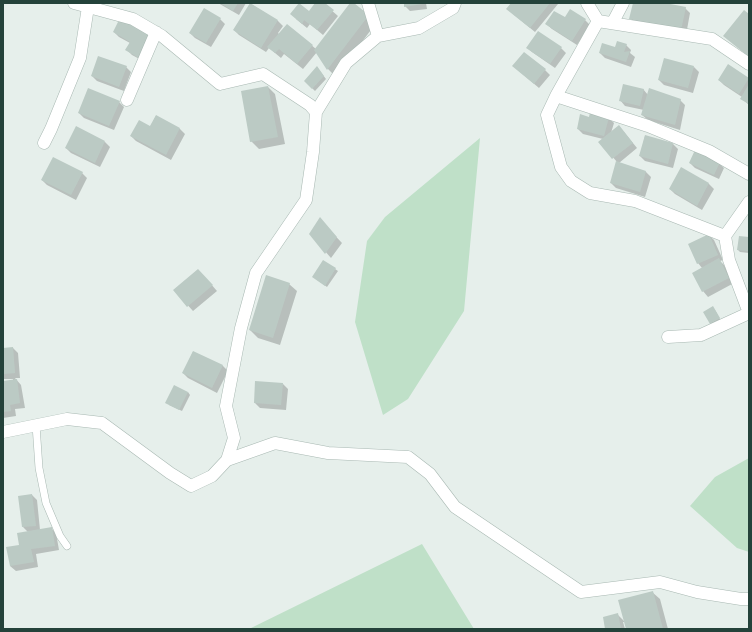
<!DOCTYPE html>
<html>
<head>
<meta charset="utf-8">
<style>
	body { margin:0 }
	#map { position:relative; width:752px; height:632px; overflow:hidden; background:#e6efeb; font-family:"Work Sans",sans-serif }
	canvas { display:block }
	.frame { position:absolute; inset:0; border:4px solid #24423a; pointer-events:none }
</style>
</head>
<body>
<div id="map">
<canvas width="752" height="632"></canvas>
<div class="frame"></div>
</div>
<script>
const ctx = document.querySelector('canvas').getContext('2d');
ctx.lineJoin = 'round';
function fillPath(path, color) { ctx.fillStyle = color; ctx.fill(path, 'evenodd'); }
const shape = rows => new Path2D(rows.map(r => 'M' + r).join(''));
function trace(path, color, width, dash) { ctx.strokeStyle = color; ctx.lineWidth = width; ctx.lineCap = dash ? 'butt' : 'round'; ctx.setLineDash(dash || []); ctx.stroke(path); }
fillPath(shape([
	[480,138,464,311,408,399,383,415,355,322,367,241,385,217],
	[749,458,749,552,737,548,690,506,715,477],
	[422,544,474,629,249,629]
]), '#bfe0c8');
fillPath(shape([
	[218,3,246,3,239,15],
	[313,3,323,3,338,16,323,35,310,24,307,28,296,19,309,12,315,5],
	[351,3,376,23,336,77,328,69,317,52,303,69,284,54,281,58,269,48,266,52,239,35,234,30,251,4,278,21,283,26,278,33,279,34,287,25,316,49],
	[405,3,426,3,427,9,410,11,405,6],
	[512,3,557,3,558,4,535,32,513,14],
	[634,3,660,3,685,8,690,13,686,35,636,24,631,19],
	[220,19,225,24,211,47,195,38,190,33],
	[565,19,585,20,590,25,577,45,552,29,546,24],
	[114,32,157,40,145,62,132,55,127,50,130,43,119,37],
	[626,45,631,50,630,53,635,57,631,67,605,58,600,53],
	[527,47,561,48,566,53,555,68,532,52],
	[513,66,545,70,550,75,539,88],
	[728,66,749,79,749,105,742,99,742,97,724,85,719,80],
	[126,67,131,72,124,91,97,81,92,76],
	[317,67,326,79,315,91,305,81],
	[694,67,699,72,693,93,664,85,659,80],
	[268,87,275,94,285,144,259,149,251,141],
	[643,89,648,95,680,100,685,105,680,130,648,120,642,115,644,110,625,106,620,100],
	[119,102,124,107,114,130,84,118,79,113],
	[156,116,180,129,185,134,171,160,136,141,131,136,150,127],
	[589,118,609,118,614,123,611,133,624,132,637,148,619,163,646,172,651,177,645,197,616,188,611,183,617,162,600,142,603,139,583,134,578,129],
	[645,136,673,144,678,149,673,168,645,161,640,156],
	[105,142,110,147,100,167,71,153,66,148],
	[690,163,719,163,724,168,719,179,695,168],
	[681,169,709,184,714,189,702,210,675,194,670,189],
	[82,173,87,178,76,200,47,185,42,180],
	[324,224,342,243,331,258,310,234],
	[709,235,714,240,723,260,720,261,724,265,734,283,708,297,703,291,702,268,698,263],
	[749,238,749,253,740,252,738,250],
	[335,269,338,271,327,287,316,279],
	[203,275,217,291,193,311,174,290],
	[289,284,297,291,280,345,258,338,250,330],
	[715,310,721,321,713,326,711,323],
	[13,348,18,353,20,378,15,378,21,385,25,408,15,409,16,416,3,418,3,382,13,380,13,379,3,379,3,349],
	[193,352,223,366,228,371,217,393,188,378,183,373],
	[283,384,288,389,286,410,260,408,255,403],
	[188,392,190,395,182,411,169,405],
	[32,495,37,500,40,530,51,528,56,533,59,550,36,554,38,567,16,571,10,566,28,532,23,527],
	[652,592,660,599,668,629,627,629],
	[617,614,625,622,623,622,625,629,606,629]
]), '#0003');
fillPath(shape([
	[220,3,238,3,233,11],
	[250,3,278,20,261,48,233,30],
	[299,3,309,11,315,3,325,3,334,10,317,30,304,20,302,24,290,14],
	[350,3,354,3,369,15,327,70,314,50],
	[404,3,422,3,422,4,404,7],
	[511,3,550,3,530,28,506,9],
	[633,3,665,3,686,7,681,30,629,19],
	[204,8,221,18,206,43,189,33],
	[570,9,586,19,572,41,545,24,554,11,565,17],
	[744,10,749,14,749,57,723,36],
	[121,16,153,34,139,58,125,50,130,42,113,32],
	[287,24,313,45,297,64,279,49,275,53,267,47],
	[538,31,562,47,550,64,526,48],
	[617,41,627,44,624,52,630,51,626,62,599,53,602,43,615,47],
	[524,52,546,69,534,84,512,66],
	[98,56,127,66,119,87,91,76],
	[664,58,694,66,688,88,658,80],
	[728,64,749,78,739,94,718,80],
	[317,66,324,76,312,89,304,81],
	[623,84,644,89,640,106,619,101],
	[749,84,749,104,740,99],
	[268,86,278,137,250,142,241,91],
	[88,88,120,101,109,126,78,113],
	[649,88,681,99,675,125,641,115],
	[590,112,609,117,604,136,577,129,580,114,589,117],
	[156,115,180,128,166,155,130,136,139,120,150,126],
	[619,125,633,143,612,159,598,142],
	[76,126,105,141,95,163,65,148],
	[645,135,673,143,668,164,639,156],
	[695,150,720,162,714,175,689,163],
	[53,157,83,172,71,195,41,180],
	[616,161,646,171,640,192,610,183],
	[681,167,709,183,697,206,669,189],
	[320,217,337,237,325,254,309,234],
	[709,234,718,255,697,264,688,244],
	[739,236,749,237,749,251,737,250],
	[719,258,729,278,702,292,692,273],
	[323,260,336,268,325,286,312,277],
	[198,269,213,285,187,307,173,290],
	[266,275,290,283,273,338,249,330],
	[713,306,720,318,710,324,703,312],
	[13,347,15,373,3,374,3,348],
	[193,351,223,365,212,388,182,373],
	[17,379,20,403,10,405,11,411,3,412,3,381],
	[255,381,283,383,281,405,254,403],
	[174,385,188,392,179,410,165,403],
	[32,494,36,526,22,527,18,496],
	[52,527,55,546,31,549,34,562,10,566,6,547,19,545,17,533],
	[653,591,663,629,626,629,618,600],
	[618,613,621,629,605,629,603,617]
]), '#bbcac4');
const service = shape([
	[36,425,39,468,46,503,60,536,67,546]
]);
const minor = shape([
	[74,3,133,19,162,36,220,84,263,74,310,105,316,112],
	[368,3,378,36],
	[587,3,598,21],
	[598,21,556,96,547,115,561,167,571,181,590,193,635,201,725,236,749,202],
	[598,21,712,39,749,64],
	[613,22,623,3],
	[556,96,648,126,709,151,749,174],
	[127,100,156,32],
	[44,143,51,129,80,58,88,7],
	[668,337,701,335,749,313,729,260,725,236],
	[3,432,67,419,102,423,170,473,191,486,212,476,227,460,234,438,226,406,241,328,256,273,306,200,313,152,316,112,346,63,378,36,419,28,453,8,455,3],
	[227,460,275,443,328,453,408,457,430,474,455,507,581,592,660,582,697,592,741,599,749,599]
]);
trace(service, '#a8b8b2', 8);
trace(minor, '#a8b8b2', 13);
trace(service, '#fff', 7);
trace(minor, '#fff', 12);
</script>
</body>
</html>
